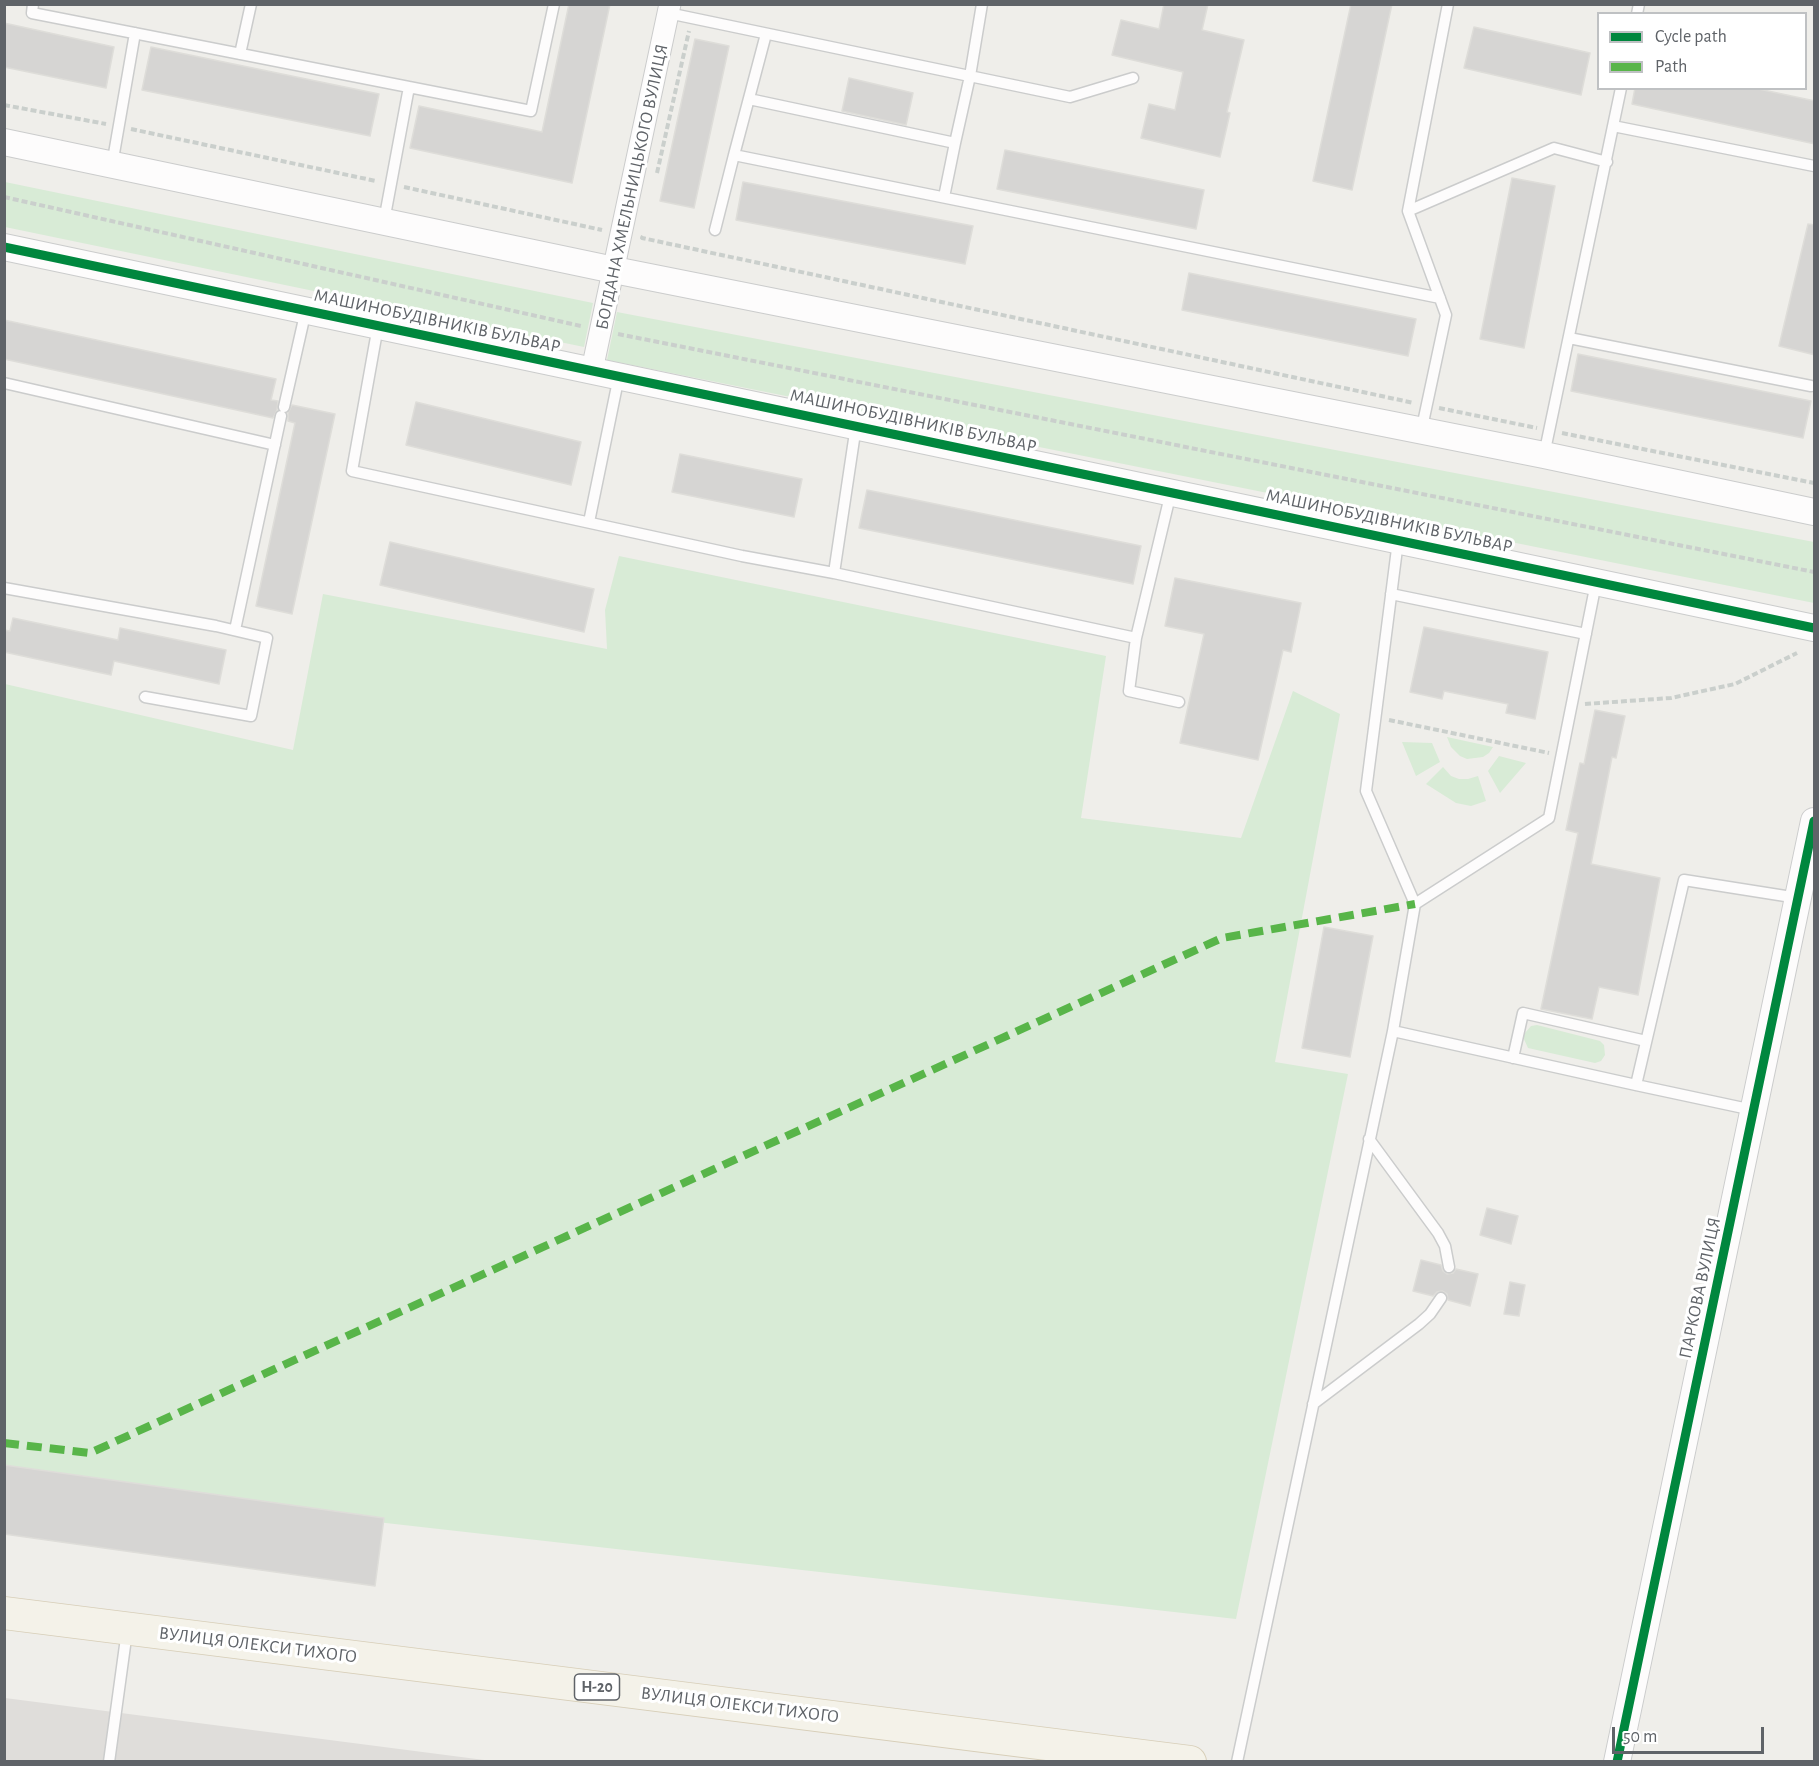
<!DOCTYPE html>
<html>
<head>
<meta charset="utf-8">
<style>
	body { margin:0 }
	#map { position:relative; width:1819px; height:1766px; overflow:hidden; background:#efeeea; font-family:"Alegreya Sans",sans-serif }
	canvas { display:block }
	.frame { position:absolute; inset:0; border:6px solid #5f6368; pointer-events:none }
	.legend { position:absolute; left:1597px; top:12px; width:210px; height:78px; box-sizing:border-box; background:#fff; border:2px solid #bfc1c3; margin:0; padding:8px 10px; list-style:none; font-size:18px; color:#5f6368 }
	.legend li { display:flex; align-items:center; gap:12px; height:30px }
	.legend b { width:30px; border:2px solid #bfc1c3 }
	.scale { position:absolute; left:1612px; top:1727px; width:152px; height:27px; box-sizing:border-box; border:3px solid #5f6368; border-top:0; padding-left:8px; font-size:18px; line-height:21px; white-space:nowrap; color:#5f6368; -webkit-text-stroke:4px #fff; paint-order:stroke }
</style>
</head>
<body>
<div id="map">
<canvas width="1819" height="1766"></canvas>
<div class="frame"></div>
<ul class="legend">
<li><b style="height:8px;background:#00873e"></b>Cycle path</li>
<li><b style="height:8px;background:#58b549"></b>Path</li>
</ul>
<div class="scale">50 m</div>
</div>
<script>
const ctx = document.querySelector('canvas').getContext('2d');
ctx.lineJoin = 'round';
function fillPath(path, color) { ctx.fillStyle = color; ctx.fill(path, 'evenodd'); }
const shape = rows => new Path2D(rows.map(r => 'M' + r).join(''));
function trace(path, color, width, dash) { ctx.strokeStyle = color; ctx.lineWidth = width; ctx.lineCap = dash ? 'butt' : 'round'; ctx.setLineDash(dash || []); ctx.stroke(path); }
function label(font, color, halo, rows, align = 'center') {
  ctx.font = font + ' "Alegreya Sans",sans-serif'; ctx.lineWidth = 6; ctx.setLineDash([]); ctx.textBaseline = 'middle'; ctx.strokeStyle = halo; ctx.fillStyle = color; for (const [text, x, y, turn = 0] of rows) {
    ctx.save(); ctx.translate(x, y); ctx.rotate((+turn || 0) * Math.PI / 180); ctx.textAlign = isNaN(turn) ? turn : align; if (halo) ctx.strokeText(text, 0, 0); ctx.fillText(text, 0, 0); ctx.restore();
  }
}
fillPath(shape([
	[5,1698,492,1761,5,1762]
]), '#dfddda');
fillPath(shape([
	[5,182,593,303,584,347,5,227],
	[617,312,1814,542,1814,603,607,360],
	[619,556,1106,656,1081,818,1241,838,1293,691,1340,714,1275,1062,1348,1074,1236,1619,5,1480,5,684,293,750,323,594,607,649,605,610],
	[1447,737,1493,747,1489,753,1483,757,1467,759,1460,756,1451,747],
	[1402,742,1432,743,1440,762,1416,776],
	[1499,756,1526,763,1500,793,1488,771],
	[1443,767,1451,776,1459,779,1468,779,1478,776,1486,801,1471,806,1456,803,1426,784],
	[1537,1025,1600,1041,1604,1045,1605,1055,1601,1061,1595,1063,1528,1048,1523,1037,1525,1033,1531,1026]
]), '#d8ebd6');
const building = shape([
	[569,4,610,4,572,183,410,148,419,106,542,132,569,4],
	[1164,4,1208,4,1202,30,1244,40,1227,112,1230,113,1220,157,1141,138,1149,104,1175,110,1183,72,1112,55,1121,20,1159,29,1164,4],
	[1351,4,1392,4,1352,190,1313,181,1351,4],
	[4,23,114,47,106,88,4,67,4,23],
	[1474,27,1590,53,1581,95,1464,68,1474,27],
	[695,39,729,46,694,208,660,201,695,39],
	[151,47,379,94,370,136,142,90,151,47],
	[849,78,913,93,906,125,842,111,849,78],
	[1635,88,1754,88,1815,101,1815,144,1632,104,1635,88],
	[1005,150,1204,190,1196,229,997,189,1005,150],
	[1512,178,1555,186,1524,348,1480,339,1512,178],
	[743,182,973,226,965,264,736,220,743,182],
	[1808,224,1815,225,1815,355,1779,346,1808,224],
	[1189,273,1416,319,1408,356,1182,310,1189,273],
	[4,320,276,379,271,400,278,401,277,410,273,418,4,359,4,320],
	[1578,354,1811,401,1803,438,1571,391,1578,354],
	[416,402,581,442,571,485,406,445,416,402],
	[292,405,335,414,292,614,256,606,295,423,288,421,288,413,292,405],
	[680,454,802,479,794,517,672,492,680,454],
	[867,490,1141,546,1133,584,859,528,867,490],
	[390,542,594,589,584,632,380,585,390,542],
	[1175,578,1301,603,1291,652,1283,650,1258,760,1180,743,1204,634,1165,626,1175,578],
	[13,618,118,640,120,628,226,650,219,684,114,661,111,675,4,652,4,630,10,631,13,618],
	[1424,627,1548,652,1535,719,1506,713,1508,704,1444,691,1442,699,1410,692,1424,627],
	[1595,710,1625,716,1616,758,1612,757,1591,864,1660,878,1638,995,1599,987,1592,1019,1541,1009,1578,833,1566,830,1580,763,1584,764,1595,710],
	[1324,927,1373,936,1350,1057,1302,1048,1324,927],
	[1487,1208,1518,1216,1511,1244,1480,1235,1487,1208],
	[1421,1260,1441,1265,1443,1271,1447,1274,1453,1273,1456,1269,1478,1274,1470,1306,1448,1300,1447,1294,1442,1291,1437,1292,1433,1296,1413,1291,1421,1260],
	[1510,1282,1525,1285,1519,1316,1504,1314,1510,1282],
	[4,1465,384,1518,375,1586,4,1534,4,1465]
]);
fillPath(building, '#d6d5d3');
trace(building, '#deddd9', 1.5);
const service = shape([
	[33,4,32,13,531,111,554,4],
	[668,13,1070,97,1133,78],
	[1637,14,1639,4],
	[766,34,734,155,1440,298],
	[240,54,251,4],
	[749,99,955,143,944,197],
	[1613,126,1814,166],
	[955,143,970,76,982,4],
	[112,165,135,33],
	[1408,211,1554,148,1607,162],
	[384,221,409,87],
	[715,230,734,155],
	[378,326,352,471,742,556,834,573,856,426],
	[1569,338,1811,386],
	[4,383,275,445],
	[284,407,306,310],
	[1421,432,1446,315,1408,211,1448,4],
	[1544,455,1621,88],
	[1171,492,1136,638,1129,691,1179,702],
	[589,522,619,376],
	[834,573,1136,638],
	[4,588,216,626,267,638,251,716,145,697],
	[1391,594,1586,634],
	[235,630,281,416],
	[1415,904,1549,818,1596,583],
	[1393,1031,1636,1085],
	[1513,1058,1523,1013,1646,1041],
	[1753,1110,1636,1085,1684,880,1798,898],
	[1369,1139,1438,1233,1445,1246,1449,1267],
	[1313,1404,1419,1324,1430,1314,1441,1298],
	[109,1762,127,1631],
	[1237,1762,1393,1031,1415,904,1366,791,1398,541]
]);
const minor = shape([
	[592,370,670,4]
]);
const tertiary = shape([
	[4,142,614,270,1544,455,1814,512],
	[4,247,1814,628],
	[1617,1762,1814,821]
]);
const primary = shape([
	[4,1613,1190,1762]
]);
trace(service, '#cbcccc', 13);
trace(minor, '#cbcccc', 23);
trace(tertiary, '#cbcccc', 28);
trace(primary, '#d7ceb8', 34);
trace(shape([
	[4,105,106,124],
	[131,129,376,181],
	[657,173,689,31],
	[404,187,602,230],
	[4,197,581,326],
	[643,236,642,238,1414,403],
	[618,334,1814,572],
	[1439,408,1537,428],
	[1562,433,1814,483],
	[1585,704,1671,698,1735,684,1797,653],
	[1389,720,1549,753]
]), '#cacfcc', 4, [6, 3]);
trace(service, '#fdfcfc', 10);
trace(minor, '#fdfcfc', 21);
trace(tertiary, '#fdfcfc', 26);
trace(primary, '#f4f2e9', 32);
trace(shape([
	[4,1443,90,1453,1222,938,1415,904]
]), '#58b549', 8, [15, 8]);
trace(shape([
	[4,247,1814,628],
	[1617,1762,1814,821]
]), '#00873e', 9);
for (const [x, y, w] of [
	[597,1687,45]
]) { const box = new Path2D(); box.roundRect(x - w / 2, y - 13, w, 26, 4.5); ctx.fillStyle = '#fff'; ctx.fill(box); trace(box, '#5f6368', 1.5); }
label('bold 16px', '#5f6368', null, [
	["Н-20",597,1687]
]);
label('18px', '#5f6368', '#fff', [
	["БОГДАНА ХМЕЛЬНИЦЬКОГО ВУЛИЦЯ",632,187,-78],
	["МАШИНОБУДІВНИКІВ БУЛЬВАР",437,321,12],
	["МАШИНОБУДІВНИКІВ БУЛЬВАР",913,421,12],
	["МАШИНОБУДІВНИКІВ БУЛЬВАР",1389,521,12],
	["ПАРКОВА ВУЛИЦЯ",1700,1288,-78],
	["ВУЛИЦЯ ОЛЕКСИ ТИХОГО",258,1645,7],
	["ВУЛИЦЯ ОЛЕКСИ ТИХОГО",740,1705,7]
]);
</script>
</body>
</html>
